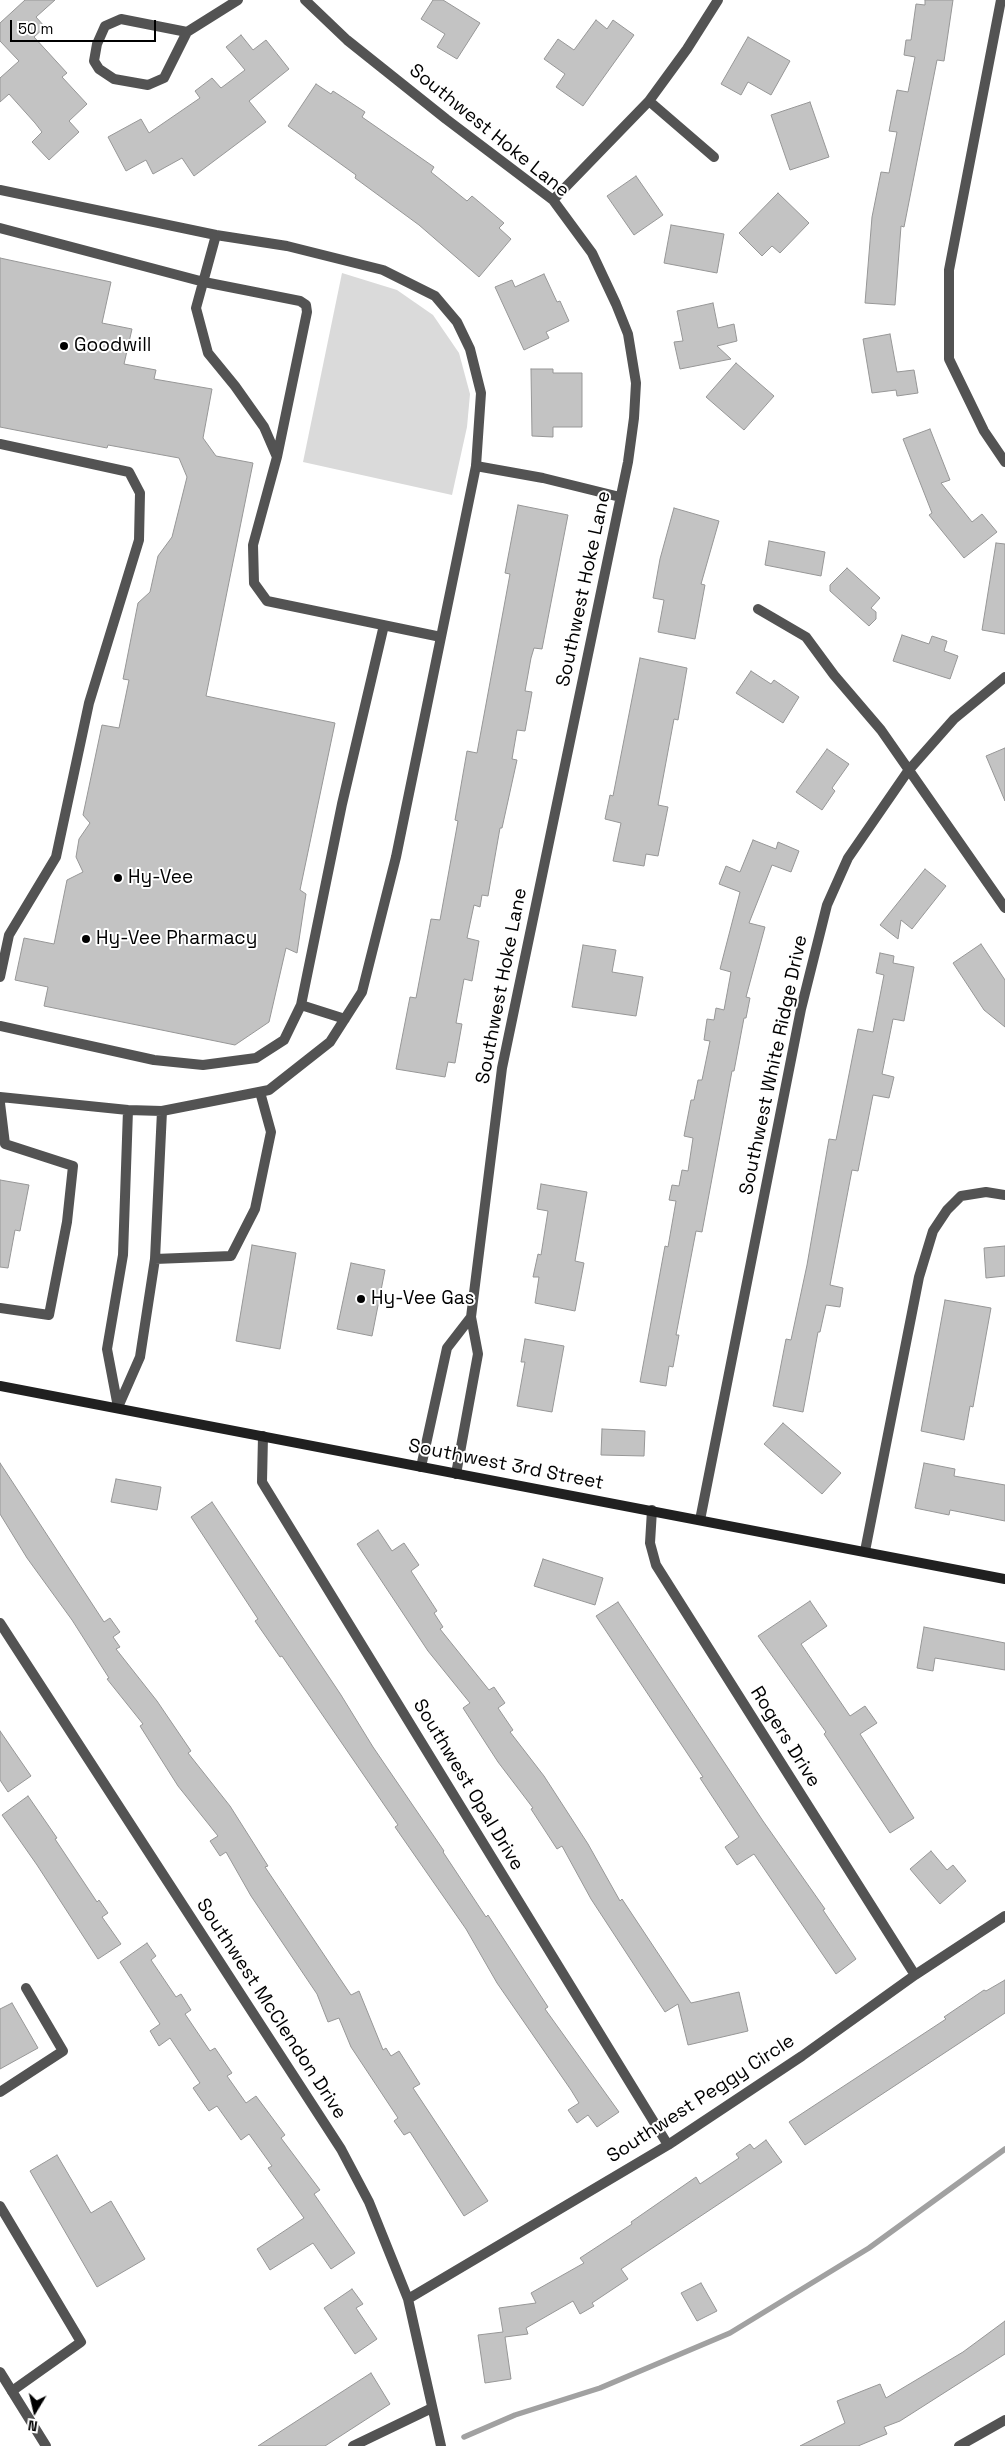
<!DOCTYPE html>
<html>
<head>
<meta charset="utf-8">
<style>
	body { margin:0 }
	#map { position:relative; width:1005px; height:2446px; overflow:hidden; background:#fff; font-family:"Space Grotesk",sans-serif }
	canvas { display:block }
	.north { position:absolute; left:10px; top:2386px; width:50px; height:50px; -webkit-text-stroke:4px #fff; paint-order:stroke; rotate:189deg; font-size:14px; font-weight:700; line-height:20px; text-align:center; color:#000 }
	.north::after { content:''; display:block; margin:auto; width:18px; height:22px; background:#000; clip-path:polygon(50% 0,100% 100%,50% 72%,0 100%) }
	.scale { position:absolute; left:10px; top:20px; width:146px; height:22px; box-sizing:border-box; border:2px solid #000; border-top:0; padding-left:6px; font-size:15px; line-height:18px; white-space:nowrap; color:#000; -webkit-text-stroke:4px #fff; paint-order:stroke }
</style>
</head>
<body>
<div id="map">
<canvas width="1005" height="2446"></canvas>
<div class="north">N</div>
<div class="scale">50 m</div>
</div>
<script>
const ctx = document.querySelector('canvas').getContext('2d');
ctx.lineJoin = 'round';
function fillPath(path, color) { ctx.fillStyle = color; ctx.fill(path, 'evenodd'); }
const shape = rows => new Path2D(rows.map(r => 'M' + r).join(''));
function trace(path, color, width, dash) { ctx.strokeStyle = color; ctx.lineWidth = width; ctx.lineCap = dash ? 'butt' : 'round'; ctx.setLineDash(dash || []); ctx.stroke(path); }
function label(font, color, halo, rows, align = 'center') {
  ctx.font = font + ' "Space Grotesk",sans-serif'; ctx.lineWidth = 4; ctx.setLineDash([]); ctx.textBaseline = 'middle'; ctx.strokeStyle = halo; ctx.fillStyle = color; for (const [text, x, y, turn = 0] of rows) {
    ctx.save(); ctx.translate(x, y); ctx.rotate((+turn || 0) * Math.PI / 180); ctx.textAlign = isNaN(turn) ? turn : align; if (halo) ctx.strokeText(text, 0, 0); ctx.fillText(text, 0, 0); ctx.restore();
  }
}
fillPath(shape([
	[342,273,397,290,433,315,459,353,470,394,467,427,452,495,303,462]
]), '#dadada');
trace(shape([
	[464,2437,515,2415,600,2388,730,2333,869,2248,1005,2149]
]), '#a1a1a1', 5.5);
const building = shape([
	[25,0,55,0,36,17,45,27,34,37,67,73,62,77,87,104,69,121,79,132,49,160,32,142,42,132,35,123,9,94,0,102,0,78,19,61,0,41,0,23,25,0],
	[433,0,443,0,480,23,457,59,437,47,445,34,421,19,433,0],
	[925,0,953,0,944,61,937,60,904,227,901,226,895,305,865,303,872,217,881,172,889,173,897,132,889,131,897,90,908,92,915,57,904,55,906,40,911,40,916,4,925,5,925,0],
	[596,20,607,29,613,20,634,35,583,106,556,87,565,74,544,59,558,39,574,50,596,20],
	[241,35,253,50,266,40,289,69,249,101,266,122,194,176,182,158,153,174,146,160,126,171,108,137,141,119,149,133,200,98,195,91,212,78,221,88,245,70,226,47,241,35],
	[748,37,790,61,771,95,748,82,741,95,721,84,748,37],
	[316,84,331,94,333,91,365,112,362,117,434,167,431,172,467,201,472,196,504,223,499,228,511,239,479,277,419,225,355,178,356,175,288,126,316,84],
	[810,102,829,157,790,170,771,115,810,102],
	[636,176,663,215,634,235,607,196,636,176],
	[778,193,809,223,780,253,772,246,762,256,739,233,778,193],
	[671,225,724,234,717,273,664,263,671,225],
	[0,258,111,282,102,323,132,329,124,364,156,370,154,379,212,389,203,438,216,456,253,463,206,696,335,723,300,890,306,894,297,953,286,948,269,1022,235,1045,44,1006,48,987,15,980,24,938,54,944,67,880,83,872,76,857,79,839,90,823,83,815,102,725,119,728,129,680,123,679,138,603,150,592,158,556,172,537,187,477,179,458,108,445,107,448,0,427,0,258],
	[544,274,557,302,560,301,569,321,546,332,549,338,524,350,495,287,512,280,515,287,544,274],
	[713,303,718,328,734,324,737,341,717,346,731,359,680,369,674,342,683,341,677,311,713,303],
	[890,334,897,372,914,370,918,393,897,396,896,390,872,393,863,339,890,334],
	[736,363,774,396,744,430,706,397,736,363],
	[531,369,553,369,553,373,582,373,582,427,553,427,553,437,532,436,531,369],
	[930,429,950,480,941,483,972,522,982,514,997,532,964,558,929,515,932,513,903,439,930,429],
	[518,505,568,515,542,649,534,648,531,658,525,691,532,692,525,731,517,730,512,759,517,760,502,828,500,828,488,896,482,895,480,907,474,905,467,938,479,941,472,981,464,979,456,1023,462,1024,455,1063,448,1062,445,1077,396,1069,410,997,416,998,431,919,440,920,458,821,455,820,467,751,477,753,510,574,505,573,518,505],
	[674,508,719,521,701,584,705,585,695,639,658,632,664,600,653,598,660,559,674,508],
	[769,541,825,552,821,576,765,565,769,541],
	[996,543,1005,544,1005,634,982,630,996,543],
	[847,568,880,598,871,608,876,612,876,619,869,626,830,591,830,585,847,568],
	[902,635,929,644,932,636,947,641,944,651,958,656,950,679,893,661,902,635],
	[640,658,687,668,678,720,674,719,658,805,668,807,658,856,646,854,644,866,613,861,621,823,605,819,610,795,613,796,640,658],
	[751,671,771,684,774,680,799,697,783,723,736,693,751,671],
	[1005,748,1005,801,986,756,1005,748],
	[827,749,849,764,832,788,835,791,822,810,796,792,827,749],
	[753,840,776,849,778,842,799,851,791,872,772,865,749,923,765,927,746,997,750,998,746,1018,744,1018,734,1071,732,1071,702,1232,696,1231,676,1335,679,1335,673,1367,669,1366,666,1386,640,1382,665,1246,668,1247,676,1201,669,1200,672,1185,679,1186,682,1170,688,1171,693,1138,684,1136,691,1100,694,1100,698,1080,702,1080,710,1041,704,1040,707,1019,714,1020,716,1008,724,1010,731,972,720,969,740,892,719,884,726,866,740,872,753,840],
	[925,869,946,886,912,929,901,920,898,939,880,925,925,869],
	[981,944,1005,980,1005,1027,984,1010,953,963,981,944],
	[583,945,616,950,612,972,643,977,636,1016,572,1007,583,945],
	[880,953,894,956,893,963,914,967,904,1021,893,1019,882,1074,894,1077,889,1098,873,1095,858,1171,852,1170,830,1285,843,1288,840,1307,826,1305,820,1332,818,1332,803,1412,773,1406,786,1339,791,1340,807,1265,829,1139,836,1140,858,1029,873,1032,884,975,876,973,880,953],
	[0,1180,29,1185,20,1231,15,1230,8,1268,0,1267,0,1180],
	[541,1184,587,1192,575,1261,584,1263,575,1311,535,1303,539,1277,533,1277,538,1254,541,1255,548,1211,537,1209,541,1184],
	[252,1245,296,1253,280,1349,236,1341,252,1245],
	[1005,1246,1005,1276,986,1278,984,1248,1005,1246],
	[351,1263,385,1270,372,1336,337,1329,351,1263],
	[945,1300,991,1308,973,1407,970,1406,964,1440,921,1431,945,1300],
	[525,1339,564,1346,552,1412,517,1406,525,1362,521,1362,525,1339],
	[783,1423,841,1473,822,1494,764,1444,783,1423],
	[602,1429,645,1431,644,1456,601,1455,602,1429],
	[0,1463,104,1622,110,1618,120,1632,113,1637,120,1647,116,1649,157,1701,191,1751,188,1753,230,1806,268,1866,265,1867,351,1995,359,1991,383,2050,386,2048,391,2056,399,2051,420,2084,413,2088,488,2201,464,2216,410,2132,404,2135,394,2121,398,2118,351,2047,339,2018,328,2022,317,1994,251,1896,226,1852,220,1856,210,1841,218,1836,178,1786,140,1726,143,1724,107,1679,109,1678,72,1620,27,1558,0,1514,0,1463],
	[924,1463,955,1469,954,1476,1005,1485,1005,1521,950,1510,949,1515,915,1508,924,1463],
	[116,1479,161,1487,157,1510,111,1502,116,1479],
	[212,1502,341,1695,373,1747,444,1851,443,1852,486,1917,488,1915,548,2007,545,2009,619,2112,597,2127,588,2115,577,2123,568,2110,579,2103,571,2090,497,1983,466,1929,395,1827,398,1825,282,1656,280,1657,255,1621,258,1619,191,1517,212,1502],
	[378,1530,392,1551,404,1543,419,1565,411,1571,437,1611,434,1613,443,1627,440,1629,489,1690,494,1687,505,1703,498,1708,513,1730,510,1732,544,1776,588,1844,620,1901,622,1899,691,2003,739,1992,748,2031,688,2045,678,2004,665,2012,591,1899,562,1846,557,1849,531,1809,533,1808,498,1762,463,1708,470,1703,428,1651,357,1544,378,1530],
	[543,1559,603,1578,595,1605,534,1586,543,1559],
	[810,1601,827,1626,801,1644,850,1716,865,1706,877,1723,860,1734,914,1818,890,1833,824,1734,826,1732,758,1636,810,1601],
	[618,1602,763,1821,825,1909,823,1910,856,1959,836,1974,754,1854,737,1865,725,1847,739,1837,700,1778,703,1777,596,1616,618,1602],
	[924,1627,1005,1643,1005,1670,935,1658,933,1671,917,1668,924,1627],
	[0,1731,31,1776,8,1792,0,1780,0,1731],
	[28,1796,57,1838,55,1839,97,1902,99,1900,108,1913,102,1917,121,1944,98,1959,37,1865,2,1815,28,1796],
	[931,1851,947,1870,953,1865,966,1881,940,1904,910,1869,931,1851],
	[147,1943,156,1956,151,1960,176,1997,181,1994,191,2010,185,2014,210,2051,215,2048,232,2073,227,2076,246,2103,256,2096,285,2135,281,2138,320,2190,314,2194,355,2253,331,2269,313,2243,270,2270,257,2249,304,2218,268,2168,272,2166,249,2134,241,2140,217,2106,209,2111,193,2088,200,2083,170,2038,159,2046,150,2031,160,2024,120,1962,147,1943],
	[1005,1980,1005,2013,805,2145,789,2122,946,2019,944,2017,984,1990,986,1991,1005,1980],
	[12,2003,38,2048,0,2069,0,2009,12,2003],
	[766,2140,782,2162,621,2269,628,2279,592,2303,594,2306,580,2314,573,2301,526,2328,528,2334,505,2337,511,2379,485,2383,478,2335,503,2332,499,2308,536,2303,531,2293,584,2263,580,2258,632,2224,631,2222,696,2177,700,2184,739,2158,736,2154,750,2144,754,2149,766,2140],
	[57,2155,91,2213,111,2201,145,2259,97,2287,30,2171,57,2155],
	[701,2283,717,2311,697,2321,681,2293,701,2283],
	[352,2289,363,2304,356,2308,377,2339,355,2354,324,2308,352,2289],
	[1005,2321,1005,2354,900,2421,884,2427,887,2434,858,2446,800,2446,845,2423,837,2401,880,2384,886,2398,963,2352,1005,2321],
	[371,2373,390,2404,325,2446,258,2446,371,2373]
]);
fillPath(building, '#c3c3c3');
trace(building, '#979797', 1);
trace(shape([
	[0,190,216,235,287,246,383,270,435,296,457,322,470,349,481,393,476,466,396,857,362,992,330,1042,269,1090,162,1111,128,1110,0,1097],
	[0,228,204,282,300,301,306,305,307,312,277,457],
	[216,235,196,308,208,353,235,386,264,427,277,457,253,545,254,583,267,601,441,637],
	[0,444,129,472,140,493,139,540,89,703,56,857,9,935,0,977],
	[345,1019,301,1005,342,804,384,625],
	[0,1026,154,1060,203,1065,256,1058,284,1040,301,1005],
	[0,1103,5,1144,73,1166,67,1222,49,1315,0,1308],
	[155,1259,231,1256,255,1209,271,1132,260,1092],
	[118,1407,140,1357,155,1259,162,1111],
	[118,1407,107,1349,123,1255,128,1110],
	[865,1551,919,1277,933,1231,947,1210,961,1196,986,1192,1005,1195],
	[0,2092,63,2051,26,1988],
	[0,2206,81,2342,12,2391],
	[353,2446,432,2408]
]), '#535353', 10);
trace(shape([
	[305,0,347,40,446,119,553,200,592,253,616,304,628,334,636,383,634,418,628,462,502,1068,471,1317,478,1354,456,1474],
	[1001,0,949,270,949,359,984,431,1005,462],
	[187,32,121,19,105,26,97,44,94,61,99,69,114,79,148,85,164,78,187,32,238,0],
	[649,101,714,157],
	[553,200,649,101,687,49,718,0],
	[476,466,543,478,620,497],
	[758,609,806,637,834,675,881,730,1005,908],
	[263,1436,262,1482,668,2145],
	[421,1467,447,1348,471,1317],
	[652,1510,650,1543,656,1565,915,1975],
	[700,1520,801,1009,827,905,848,858,908,771,954,719,1005,677],
	[0,1623,341,2149,369,2202,408,2299,441,2446],
	[408,2299,668,2145,802,2056,915,1975,1005,1916],
	[959,2446,1005,2420]
]), '#535353', 10);
trace(shape([
	[0,2372,46,2446]
]), '#535353', 10);
trace(shape([
	[0,1386,1005,1579]
]), '#202020', 10);
for (const [x, y, r, color] of [
	[64,346,5,"#000"],
	[118,878,5,"#000"],
	[86,939,5,"#000"],
	[361,1299,5,"#000"]
]) { const dot = new Path2D(); dot.arc(x, y, r, 0, 2 * Math.PI); ctx.fillStyle = color; ctx.fill(dot); trace(dot, '#fff', 2); }
label('19px', '#000', '#fff', [
	["Southwest Hoke Lane",489,131,39],
	["Southwest Hoke Lane",584,589,-78],
	["Southwest Hoke Lane",502,986,-79],
	["Southwest White Ridge Drive",774,1065,-78],
	["Southwest 3rd Street",506,1465,11],
	["Rogers Drive",785,1737,58],
	["Southwest Opal Drive",468,1785,59],
	["Southwest McClendon Drive",271,2009,57],
	["Southwest Peggy Circle",701,2099,-33]
]);
label('19px', '#000', '#fff', [
	["Goodwill",74,346],
	["Hy-Vee",128,878],
	["Hy-Vee Pharmacy",96,939],
	["Hy-Vee Gas",371,1299]
], 'left');
</script>
</body>
</html>
